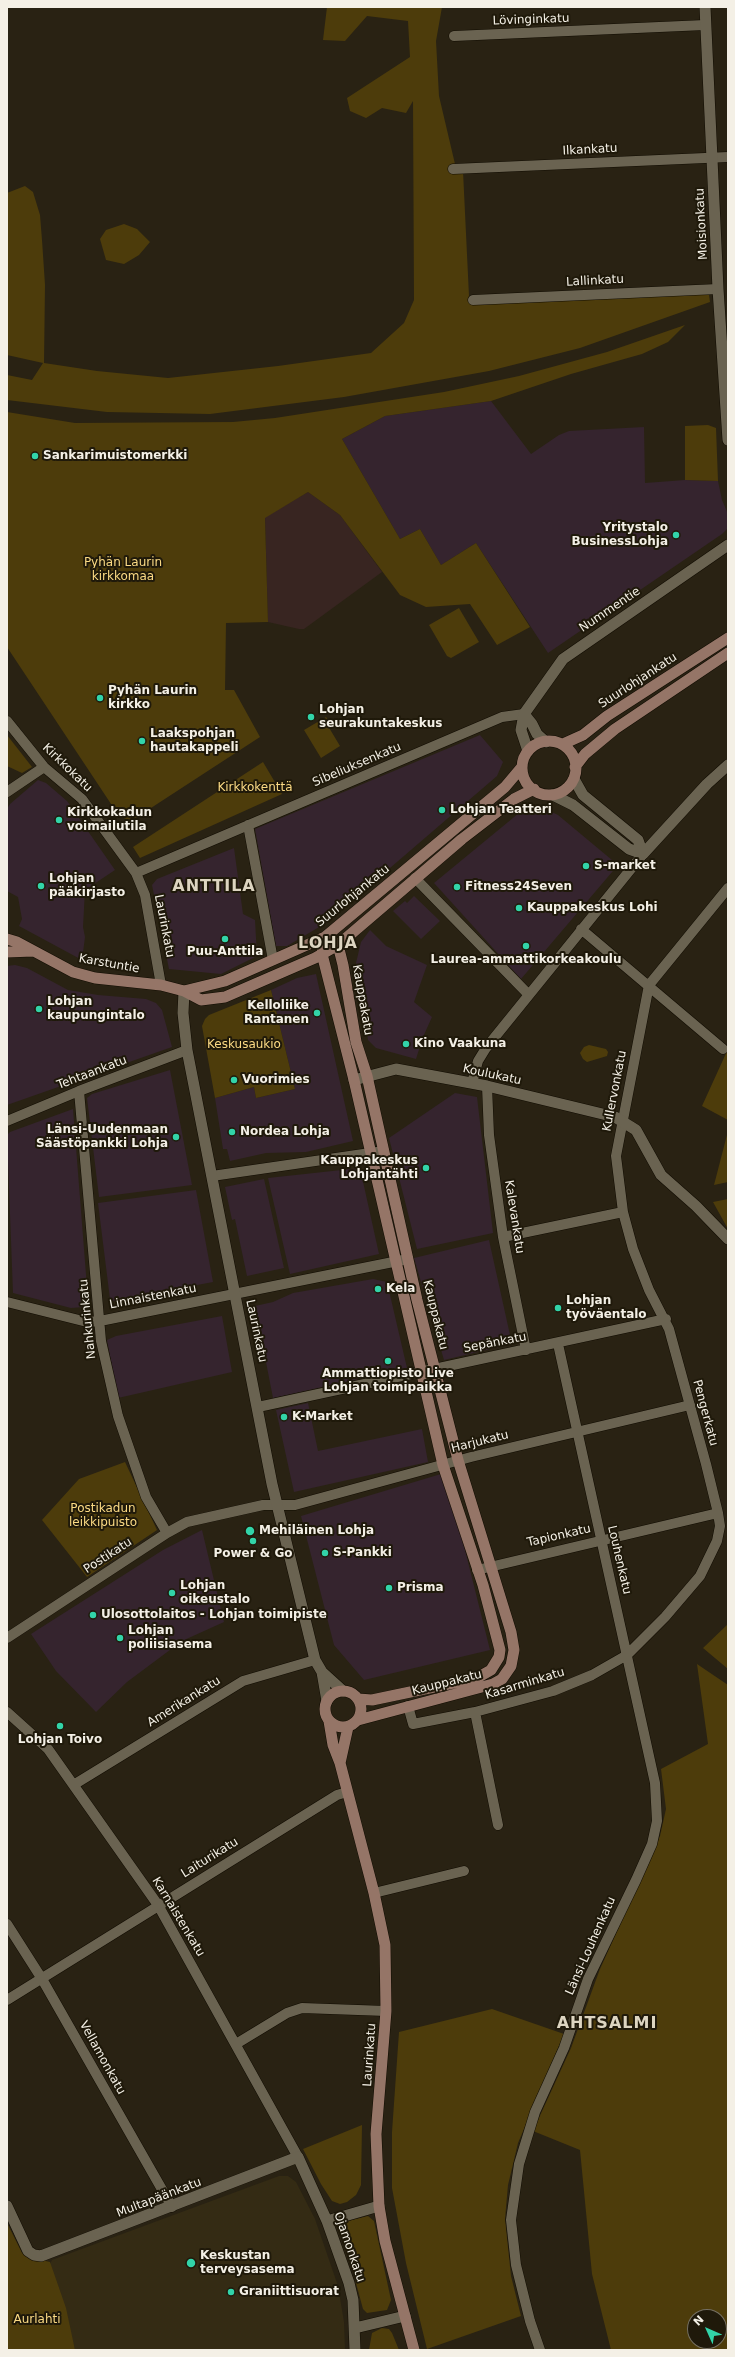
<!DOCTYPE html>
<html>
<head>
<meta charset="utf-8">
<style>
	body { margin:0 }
	#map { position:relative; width:735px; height:2357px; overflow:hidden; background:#292213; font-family:"DejaVu Sans",sans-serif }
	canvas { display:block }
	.frame { position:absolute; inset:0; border:8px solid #f4f0e6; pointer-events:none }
	.north { position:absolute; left:687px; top:2309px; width:40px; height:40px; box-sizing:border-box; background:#1f190a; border:1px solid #746f62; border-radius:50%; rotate:315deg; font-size:11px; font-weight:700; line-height:16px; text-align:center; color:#f4f0e6 }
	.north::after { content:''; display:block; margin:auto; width:14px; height:18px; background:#32d4a9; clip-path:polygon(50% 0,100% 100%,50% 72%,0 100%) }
</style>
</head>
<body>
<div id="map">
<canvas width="735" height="2357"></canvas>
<div class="frame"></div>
<div class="north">N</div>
</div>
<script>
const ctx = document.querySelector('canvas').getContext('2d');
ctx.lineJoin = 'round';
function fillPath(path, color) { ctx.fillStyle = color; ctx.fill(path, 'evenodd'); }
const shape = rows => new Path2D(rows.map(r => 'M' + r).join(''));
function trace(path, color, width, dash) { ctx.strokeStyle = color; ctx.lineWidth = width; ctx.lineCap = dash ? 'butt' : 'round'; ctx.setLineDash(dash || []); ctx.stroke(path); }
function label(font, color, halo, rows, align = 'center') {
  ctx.font = font + ' "DejaVu Sans",sans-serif'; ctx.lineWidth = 4; ctx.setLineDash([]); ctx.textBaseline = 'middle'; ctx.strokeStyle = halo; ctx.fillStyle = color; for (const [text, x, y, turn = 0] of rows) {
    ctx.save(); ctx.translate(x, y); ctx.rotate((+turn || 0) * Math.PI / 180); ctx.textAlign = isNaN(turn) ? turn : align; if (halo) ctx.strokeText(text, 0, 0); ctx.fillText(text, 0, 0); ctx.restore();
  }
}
fillPath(shape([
	[491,401,531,454,559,435,569,431,644,427,645,483,685,480,718,481,722,500,728,514,728,528,722,534,548,653,476,543,441,565,420,529,400,539,342,439,385,416],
	[480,735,503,762,497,776,326,923,287,946,276,946,255,829],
	[38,780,46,783,67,801,115,870,85,890,83,927,85,937,82,960,19,926,22,919,18,897,7,891,7,809,10,804],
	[541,807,558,815,618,865,521,979,434,883,519,813],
	[234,848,243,914,255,920,257,956,221,974,169,969,152,885,157,879],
	[414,896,440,921,421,939,393,911,405,901,407,903],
	[370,930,386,946,427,965,414,1002,432,1017,423,1037,416,1059,376,1048,368,1040,356,963,361,942],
	[15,965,27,968,68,990,98,995,146,999,156,1003,162,1010,172,1047,7,1105,7,966],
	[316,974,353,1141,306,1152,266,1153,230,1161,227,1149,223,1149,215,1098,254,1087,256,1098,295,1089,271,990,297,978],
	[170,1070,192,1185,99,1197,87,1098,92,1094],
	[455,1093,477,1097,493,1233,417,1249,389,1138],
	[73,1109,88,1300,84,1307,71,1308,13,1293,7,1135,10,1132],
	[360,1168,379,1254,290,1274,268,1178],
	[264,1179,284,1268,247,1276,235,1219,232,1220,225,1187],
	[196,1190,213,1282,113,1301,110,1299,98,1203],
	[489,1240,512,1344,444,1360,414,1258],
	[373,1279,387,1282,407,1368,273,1398,255,1306,273,1302,293,1293],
	[222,1316,232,1372,118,1398,107,1340,116,1336],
	[308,1403,318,1451,422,1429,428,1462,294,1492,276,1410],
	[441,1474,460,1530,490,1650,364,1680,334,1645,301,1516],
	[202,1530,224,1622,182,1641,127,1682,96,1712,56,1671,31,1634,163,1550]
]), '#35242e');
fillPath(shape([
	[308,492,340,515,382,572,304,629,299,629,268,622,265,517]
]), '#382521');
fillPath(shape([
	[279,2176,288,2176,296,2182,315,2219,338,2286,344,2322,345,2350,75,2350,50,2264,52,2260]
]), '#342b14');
fillPath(shape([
	[327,7,442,7,436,41,439,96,455,164,463,171,469,296,475,304,704,293,709,295,710,302,580,348,489,371,344,397,210,414,107,412,7,400,7,375,32,380,43,363,7,355,7,193,25,186,33,192,40,215,42,240,45,285,44,363,97,371,168,378,278,366,371,353,404,323,414,300,413,101,406,113,382,108,366,118,350,111,347,98,410,57,408,21,367,16,345,41,323,40],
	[124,224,137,229,150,242,139,255,124,264,106,260,100,239,106,230],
	[685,325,668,342,642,354,571,374,491,401,385,416,342,439,400,539,420,529,441,565,476,543,530,627,497,645,470,604,426,607,400,595,340,515,308,492,265,518,268,622,226,623,225,690,234,690,260,737,131,821,119,816,7,647,7,412,75,423,233,422,275,418,444,392,519,376,607,352],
	[708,425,716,428,718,481,685,480,685,426],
	[459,608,479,642,451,658,447,656,429,625],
	[326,717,328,720,325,721,340,746,321,758,304,730],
	[7,735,32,767,22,773,7,766],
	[263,762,282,794,140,858,133,847],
	[271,990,295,1089,256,1098,254,1087,215,1098,202,1026,205,1019,209,1015],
	[589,1045,606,1049,608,1052,607,1056,587,1062,583,1059,580,1053,584,1047],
	[728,1049,728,1120,702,1106],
	[728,1131,728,1182,714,1185],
	[728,1199,728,1229,713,1202],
	[125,1462,157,1530,87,1577,42,1520,79,1479],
	[728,1624,728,1669,703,1648],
	[697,1664,728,1685,728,2350,611,2350,592,2274,580,2150,533,2131,571,2048,600,1969,660,1836,666,1809,661,1769,708,1744],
	[695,2317,719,2317,719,2341,695,2341],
	[492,2009,564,2034,518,2143,508,2185,505,2219,511,2276,521,2316,427,2349,406,2263,392,2188,392,2132,399,2032],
	[362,2125,361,2185,356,2195,347,2202,340,2204,332,2201,321,2184,303,2149],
	[368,2216,374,2221,391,2300,387,2310,367,2313,363,2309,342,2231,348,2221],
	[7,2223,22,2253,28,2257,50,2262,66,2308,75,2350,7,2350],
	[382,2328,389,2329,392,2333,399,2350,369,2350,372,2333]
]), '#4d3c0b');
const minor = shape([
	[454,36,705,25],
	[453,169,728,157],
	[473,300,718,289],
	[7,721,44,767,82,799,136,873,145,895,161,985],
	[7,792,44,767],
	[248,825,273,960],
	[136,873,502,717,524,714],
	[415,878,528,994],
	[581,929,723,1049],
	[472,1083,478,1061,486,1048,643,854],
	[487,1086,489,1135,503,1237,526,1350],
	[79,1091,101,1341,118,1416,146,1497,167,1533],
	[7,1121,79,1091,187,1050],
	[212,1176,384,1151],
	[503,1237,623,1212],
	[7,1302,87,1322,100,1321,408,1259],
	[258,1407,666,1319],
	[477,1570,718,1513],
	[7,1638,167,1533,187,1522,263,1505,295,1505,471,1457,690,1405],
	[408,1706,413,1724,475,1712,553,1691,592,1675,627,1655,665,1617,700,1576,717,1541,720,1526,718,1513,706,1464,669,1329,649,1290,633,1249,623,1212,616,1156,649,985,728,888],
	[7,1712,48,1749,158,1905,298,2157],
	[475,1712,498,1825],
	[75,1784,243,1681,315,1660],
	[374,1893,464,1871],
	[7,1924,42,1979,172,2207],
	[7,2000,337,1795,347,1792],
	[236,2044,287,2013,302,2008,386,2011],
	[540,2350,530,2321,516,2265,511,2220,519,2164,535,2112,564,2048,588,1979,636,1880,652,1844,657,1821,655,1783,558,1344]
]);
const tertiary = shape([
	[705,7,718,289,728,440],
	[524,714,532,724,537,734,546,742],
	[528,751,521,730,524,714,563,659,728,545],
	[574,779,583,795,638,840,643,854],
	[553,795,573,805,629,849,643,854],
	[643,854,707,784,728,765],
	[184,991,183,1013,187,1050,272,1484,315,1660,322,1672,343,1691],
	[354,1080,396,1069,487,1086,615,1117,636,1130,661,1175,696,1206,728,1239],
	[322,1672,327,1701],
	[7,2206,28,2251,34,2255,41,2256,298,2157,327,2221,349,2283,353,2300,355,2350],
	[327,2221,379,2206],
	[355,2328,405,2316]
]);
const secondary = shape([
	'522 768a27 27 0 1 1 54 0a27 27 0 1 1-54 0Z',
	[563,744,583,735,607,716,728,638],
	[575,767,585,754,615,729,728,653],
	[325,937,338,945,343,965,356,1042,367,1076,417,1300,458,1460,511,1632,514,1650,511,1666,502,1679,493,1684,358,1720],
	[325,937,322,954,354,1080,443,1465,483,1585,500,1650,499,1657,491,1670,477,1678,372,1700,358,1699],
	[7,939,17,942,73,972,95,978,161,985,184,991,201,1000,225,997,315,958,338,945,462,839,514,799,534,789],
	[7,952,33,951],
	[184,991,225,981,325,937,505,787,521,768],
	'325 1709a18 18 0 1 1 36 0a18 18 0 1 1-36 0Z',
	[329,1721,333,1745,340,1763,374,1893,385,1945,386,2011,376,2134,379,2206,385,2241,414,2350],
	[340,1763,348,1727]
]);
trace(minor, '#110c01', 11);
trace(tertiary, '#110c01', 12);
trace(secondary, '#110c01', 12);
trace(minor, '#6a6351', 10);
trace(tertiary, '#6a6351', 11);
trace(secondary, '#957567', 11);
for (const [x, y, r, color] of [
	[35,456,4,"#32d4a9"],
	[676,535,4,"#32d4a9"],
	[100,698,4,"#32d4a9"],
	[311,717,4,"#32d4a9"],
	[142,741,4,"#32d4a9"],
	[442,810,4,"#32d4a9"],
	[59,820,4,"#32d4a9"],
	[586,866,4,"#32d4a9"],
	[41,886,4,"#32d4a9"],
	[457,887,4,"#32d4a9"],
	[519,908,4,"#32d4a9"],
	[225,939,4,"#32d4a9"],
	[526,946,4,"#32d4a9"],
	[39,1009,4,"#32d4a9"],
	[317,1013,4,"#32d4a9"],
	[406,1044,4,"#32d4a9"],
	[234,1080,4,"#32d4a9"],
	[232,1132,4,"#32d4a9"],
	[176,1137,4,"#32d4a9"],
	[426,1168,4,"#32d4a9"],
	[378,1289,4,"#32d4a9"],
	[558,1308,4,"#32d4a9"],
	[388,1361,4,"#32d4a9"],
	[284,1417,4,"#32d4a9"],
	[250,1531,5,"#32d4a9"],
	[253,1541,4,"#32d4a9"],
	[325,1553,4,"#32d4a9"],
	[389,1588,4,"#32d4a9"],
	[172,1593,4,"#32d4a9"],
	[93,1615,4,"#32d4a9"],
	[120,1638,4,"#32d4a9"],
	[60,1726,4,"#32d4a9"],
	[191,2263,5,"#32d4a9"],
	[231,2292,4,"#32d4a9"]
]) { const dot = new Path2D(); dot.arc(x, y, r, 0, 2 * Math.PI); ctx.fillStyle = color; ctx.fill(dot); trace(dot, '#1f190a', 1.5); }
label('12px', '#f4f0e6', '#1f190a', [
	["Lövinginkatu",531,20,-2],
	["Ilkankatu",590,150,-3],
	["Moisionkatu",702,224,-93],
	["Lallinkatu",595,281,-3],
	["Nummentie",610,610,-34],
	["Suurlohjankatu",638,681,-33],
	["Sibeliuksenkatu",357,765,-23],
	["Kirkkokatu",67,768,44],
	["Suurlohjankatu",353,896,-39],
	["Laurinkatu",164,926,79],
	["Karstuntie",109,964,10],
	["Kauppakatu",362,1000,80],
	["Tehtaankatu",92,1073,-21],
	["Koulukatu",492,1075,12],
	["Kullervonkatu",615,1091,-79],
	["Kalevankatu",514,1217,81],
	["Linnaistenkatu",153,1297,-11],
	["Kauppakatu",435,1315,76],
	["Nahkurinkatu",88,1319,-96],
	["Laurinkatu",256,1331,78],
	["Sepänkatu",495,1343,-11],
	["Pengerkatu",705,1413,75],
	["Harjukatu",480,1442,-14],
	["Tapionkatu",559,1536,-13],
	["Postikatu",108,1556,-33],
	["Louhenkatu",619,1560,77],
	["Kauppakatu",447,1683,-14],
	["Kasarminkatu",525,1684,-17],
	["Amerikankatu",184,1702,-32],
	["Laiturikatu",210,1858,-32],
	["Karnaistenkatu",178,1917,59],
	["Länsi-Louhenkatu",591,1946,-66],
	["Laurinkatu",370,2055,-86],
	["Vellamonkatu",102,2058,61],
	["Multapäänkatu",159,2198,-21],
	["Ojamonkatu",349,2247,71]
]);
label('bold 12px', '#f4f0e6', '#1f190a', [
	["Sankarimuistomerkki",43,456],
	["Yritystalo",668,528,"right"],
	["BusinessLohja",668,542,"right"],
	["Pyhän Laurin",108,691],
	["kirkko",108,705],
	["Lohjan",319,710],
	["seurakuntakeskus",319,724],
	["Laakspohjan",150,734],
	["hautakappeli",150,748],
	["Lohjan Teatteri",450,810],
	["Kirkkokadun",67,813],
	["voimailutila",67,827],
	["S-market",594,866],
	["Lohjan",49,879],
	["pääkirjasto",49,893],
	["Fitness24Seven",465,887],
	["Kauppakeskus Lohi",527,908],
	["Puu-Anttila",225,952,"center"],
	["Laurea-ammattikorkeakoulu",526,960,"center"],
	["Lohjan",47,1002],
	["kaupungintalo",47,1016],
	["Kelloliike",309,1006,"right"],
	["Rantanen",309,1020,"right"],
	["Kino Vaakuna",414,1044],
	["Vuorimies",242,1080],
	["Länsi-Uudenmaan",168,1130,"right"],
	["Säästöpankki Lohja",168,1144,"right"],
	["Nordea Lohja",240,1132],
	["Kauppakeskus",418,1161,"right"],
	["Lohjantähti",418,1175,"right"],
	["Kela",386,1289],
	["Lohjan",566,1301],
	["työväentalo",566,1315],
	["Ammattiopisto Live",388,1374,"center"],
	["Lohjan toimipaikka",388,1388,"center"],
	["K-Market",292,1417],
	["Mehiläinen Lohja",259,1531],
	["S-Pankki",333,1553],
	["Power & Go",253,1554,"center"],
	["Lohjan",180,1586],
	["oikeustalo",180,1600],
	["Prisma",397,1588],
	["Ulosottolaitos - Lohjan toimipiste",101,1615],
	["Lohjan",128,1631],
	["poliisiasema",128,1645],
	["Lohjan Toivo",60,1740,"center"],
	["Keskustan",200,2256],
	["terveysasema",200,2270],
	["Graniittisuorat",239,2292]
], 'left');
label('12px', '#fbda84', '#1f190a', [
	["Pyhän Laurin",123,563],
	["kirkkomaa",123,577],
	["Kirkkokenttä",255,788],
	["Keskusaukio",244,1045],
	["Postikadun",103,1509],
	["leikkipuisto",103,1523],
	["Aurlahti",37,2320]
]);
ctx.letterSpacing = '1px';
label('bold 16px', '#ddd5c1', '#1f190a', [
	["ANTTILA",214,887],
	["LOHJA",328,944],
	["AHTSALMI",607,2024]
]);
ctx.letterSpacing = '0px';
</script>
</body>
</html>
